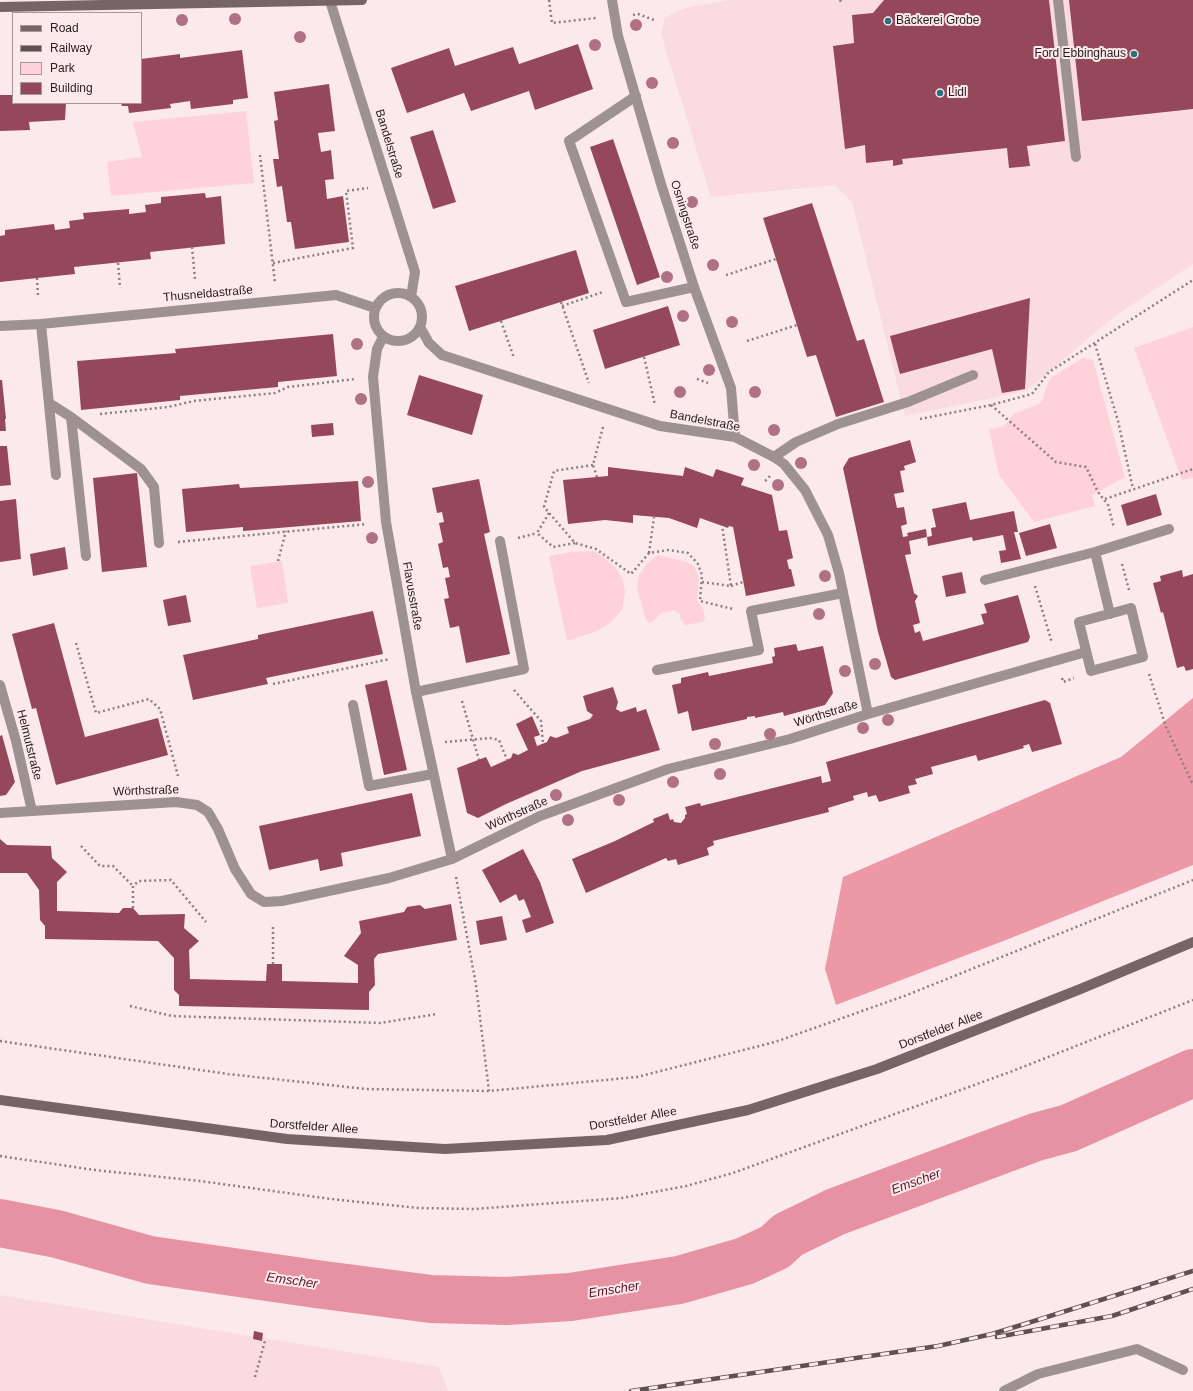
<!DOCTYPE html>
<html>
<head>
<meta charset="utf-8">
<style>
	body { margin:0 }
	#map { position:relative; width:1193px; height:1391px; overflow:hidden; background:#fce9ec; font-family:Helvetica,sans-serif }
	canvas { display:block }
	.legend { position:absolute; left:12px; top:12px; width:130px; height:92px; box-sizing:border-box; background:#fce9ec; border:1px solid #a69799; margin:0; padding:5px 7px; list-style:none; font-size:12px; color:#261c1d }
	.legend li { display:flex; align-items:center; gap:8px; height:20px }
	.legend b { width:20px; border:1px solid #a69799 }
</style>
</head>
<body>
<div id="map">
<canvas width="1193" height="1391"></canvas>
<ul class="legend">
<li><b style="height:5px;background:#766467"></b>Road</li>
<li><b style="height:5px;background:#5e5153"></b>Railway</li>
<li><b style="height:11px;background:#fed2d8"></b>Park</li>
<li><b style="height:11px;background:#954859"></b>Building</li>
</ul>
</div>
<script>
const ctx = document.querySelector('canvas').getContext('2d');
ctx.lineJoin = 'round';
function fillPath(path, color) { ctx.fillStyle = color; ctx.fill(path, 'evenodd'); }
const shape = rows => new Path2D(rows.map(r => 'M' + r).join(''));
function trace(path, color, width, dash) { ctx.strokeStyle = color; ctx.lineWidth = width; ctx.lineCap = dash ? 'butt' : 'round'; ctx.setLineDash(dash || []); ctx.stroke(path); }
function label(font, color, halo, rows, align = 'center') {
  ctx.font = font + ' Helvetica,sans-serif'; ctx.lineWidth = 4; ctx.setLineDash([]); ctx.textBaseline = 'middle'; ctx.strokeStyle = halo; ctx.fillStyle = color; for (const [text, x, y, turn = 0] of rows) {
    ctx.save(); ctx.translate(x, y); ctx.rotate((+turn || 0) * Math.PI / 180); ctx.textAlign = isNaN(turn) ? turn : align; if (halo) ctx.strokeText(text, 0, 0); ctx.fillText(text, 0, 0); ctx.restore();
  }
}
fillPath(shape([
	[728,0,1193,0,1193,264,1115,316,1026,391,905,416,852,202,835,185,711,197,661,34,664,20,674,12,691,7],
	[0,1295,439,1367,448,1391,0,1391]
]), '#fadbdf');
fillPath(shape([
	[246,111,254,183,111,196,107,162,142,157,133,122],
	[1193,327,1193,478,1182,480,1134,348],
	[1083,358,1093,360,1125,477,1092,495,1095,506,1034,522,999,475,989,429,1003,427,1014,414,1041,403,1050,378],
	[594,551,602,556,616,568,623,581,625,592,622,610,610,623,597,631,567,641,549,556,572,552],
	[658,555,684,561,694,566,699,578,697,601,703,609,705,617,703,622,685,625,681,620,680,614,674,610,661,613,651,623,646,620,637,588,639,575,647,563],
	[282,561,288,603,257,608,250,566]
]), '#fed2d8');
fillPath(shape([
	[1193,698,1193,865,1011,938,836,1005,825,969,843,877,1121,757]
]), '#ed98a7');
trace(shape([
	[0,1223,57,1234,150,1260,316,1284,431,1299,506,1301,570,1297,679,1280,745,1261,775,1247,788,1235,835,1212,1036,1137,1069,1128,1193,1073]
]), '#e792a2', 48);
fillPath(shape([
	[884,0,1049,0,1065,141,1027,146,1030,166,1009,168,1007,148,902,159,903,164,893,166,893,160,866,163,865,145,845,149,833,46,854,43,852,15,873,13],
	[1069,0,1193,0,1193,109,1082,121],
	[578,44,593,89,535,110,529,91,471,111,464,93,407,113,391,68,449,48,455,66,513,47,519,64],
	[242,50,248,98,233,100,233,104,191,109,190,101,170,104,171,108,129,113,128,106,122,106,121,103,141,103,141,59,180,54,180,58],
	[329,84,335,131,318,133,321,152,331,150,334,179,325,180,327,199,343,196,349,242,295,249,291,222,287,222,282,186,277,187,273,159,279,159,274,121,278,120,274,92],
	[0,95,13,95,13,103,66,103,65,120,29,122,30,130,0,131],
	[433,130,456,202,433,209,410,137],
	[613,139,660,277,637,285,590,147],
	[205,193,206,198,221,196,225,244,150,252,151,259,74,267,75,274,0,282,0,236,5,235,5,230,54,224,55,230,70,228,69,221,84,219,83,213,129,209,129,214,146,212,145,205,161,203,161,197],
	[812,203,857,341,864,339,884,402,836,417,816,355,807,357,763,218],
	[576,250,589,293,469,331,455,286],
	[1030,298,1025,389,1002,393,992,349,900,374,890,336],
	[668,306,680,345,605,369,593,330],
	[333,334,337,376,278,382,278,387,180,396,180,400,81,410,77,361,176,353,175,349],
	[419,375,483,395,472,435,407,415],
	[0,380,2,380,6,419,5,419,6,431,0,431],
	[333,423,334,435,312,437,311,425],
	[910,440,916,462,904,466,905,470,900,471,904,492,894,494,897,508,904,507,907,524,901,526,903,537,908,536,907,533,926,529,927,537,909,541,911,554,905,555,914,593,918,596,915,601,920,623,913,625,915,633,920,631,923,641,984,624,981,614,987,613,984,604,1018,595,1030,637,1028,642,895,680,891,677,878,632,843,468,849,458],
	[0,446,7,446,11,485,0,486],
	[608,467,683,476,685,467,713,477,716,469,744,478,741,485,772,495,779,531,787,530,793,558,787,560,789,569,791,569,795,586,746,596,733,527,729,526,728,528,700,518,697,528,669,518,633,515,633,523,605,520,568,524,563,480,608,476],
	[137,473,147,567,102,572,93,478],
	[479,479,490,532,484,534,510,654,466,663,459,626,450,628,444,599,449,598,445,578,450,577,448,567,443,568,438,544,443,542,439,523,444,522,442,512,437,513,432,488],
	[358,481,361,521,243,531,243,527,186,532,182,489,239,484,240,488],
	[1156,494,1162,515,1127,526,1121,505],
	[16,499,21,559,0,562,0,501],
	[966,502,970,520,1014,511,1018,532,1014,532,1021,559,1001,563,999,551,1006,550,1003,535,973,541,972,537,928,546,927,537,932,536,931,528,936,527,932,509],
	[1050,524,1057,548,1026,556,1019,533],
	[65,547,68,569,33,576,30,554],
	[1182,570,1183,577,1193,574,1193,669,1186,671,1184,666,1177,668,1163,612,1161,613,1153,583,1161,581,1160,576],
	[962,572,966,593,946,597,942,576],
	[186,595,191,622,168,626,163,600],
	[373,611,383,654,266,678,268,684,193,700,183,655,258,639,258,635],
	[54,623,85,737,158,718,168,755,56,785,36,708,32,709,12,634],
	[796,644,798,651,823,646,833,693,825,705,784,716,783,712,755,718,755,716,747,717,747,719,692,731,688,711,678,714,672,685,681,683,681,678,708,672,709,676,773,663,772,657,775,656,774,648],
	[387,680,407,770,384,775,365,685],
	[613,687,618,702,616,709,621,712,636,707,637,712,646,709,660,750,582,771,506,804,478,818,467,813,457,768,486,757,491,767,511,758,513,753,518,755,528,750,516,724,532,716,540,735,534,737,537,746,547,742,550,736,556,738,569,733,567,727,590,719,593,715,587,711,583,696],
	[1045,700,1050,703,1062,744,1032,752,1029,744,1023,746,1024,748,978,761,976,755,931,767,933,774,915,779,917,784,908,786,910,793,879,802,876,795,868,797,867,792,853,796,854,800,828,808,829,812,713,841,714,845,707,848,709,855,678,865,676,859,668,861,666,858,586,893,572,859,615,841,654,822,653,819,668,813,670,820,673,819,674,822,681,823,685,818,685,815,687,814,685,807,700,803,701,806,821,776,822,783,827,782,831,781,826,762],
	[2,735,15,782,6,795,0,796,0,736],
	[412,793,421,836,341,853,343,866,320,871,318,859,269,870,259,826],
	[0,839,7,845,51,846,52,858,67,872,57,882,57,911,119,913,123,908,133,908,139,915,185,914,184,928,199,941,189,950,190,979,266,981,267,964,282,964,282,981,358,983,358,965,344,956,361,933,359,921,404,912,407,907,420,905,425,909,451,904,457,940,378,954,374,959,375,985,369,992,369,1010,179,1006,179,995,174,990,174,958,158,941,45,939,45,926,40,920,39,890,27,873,0,873],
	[523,849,540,882,554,923,526,933,522,920,531,917,524,899,519,901,516,894,500,903,482,870],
	[502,916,507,940,480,945,476,921],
	[254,1331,263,1333,262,1341,253,1339]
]), '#954859');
trace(shape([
	[549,0,552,23,596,18],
	[840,0,842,4],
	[633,15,638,14,654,20],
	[260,155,275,283],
	[192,247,195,279],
	[118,263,120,288],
	[273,263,353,248,346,191,368,188],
	[726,275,776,259],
	[37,278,38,297],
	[561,302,589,383],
	[562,306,603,292],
	[501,321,514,358],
	[747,341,797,325],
	[1095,344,1118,421,1133,489],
	[644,357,655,405],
	[697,379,708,383],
	[991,405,1056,462,1086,467,1098,492,1108,505,1114,528],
	[100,414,168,407,194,401,275,393,288,387,355,379],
	[920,419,991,405,1032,394,1049,372,1193,280],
	[593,465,554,471,544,507,575,543,596,549,631,574,649,553,668,550,688,553,698,564,702,575,700,601,733,609],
	[597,477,593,465,603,427],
	[765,481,770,476],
	[1105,499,1193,469],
	[549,513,537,533,553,547,575,543],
	[518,538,537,533],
	[178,542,367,524],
	[649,553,654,517],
	[278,561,286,531],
	[1122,564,1129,590],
	[702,582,731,586,722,525],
	[731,586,743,582],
	[1035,586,1052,643],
	[76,643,96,713,149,699,160,709,178,776],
	[1149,674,1166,727,1193,785],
	[1062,678,1063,682,1074,678],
	[273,684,390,659],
	[514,690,541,721,543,744],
	[462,701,479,760],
	[445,742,490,738,499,740,507,760],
	[81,846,100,866,113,866,133,886],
	[456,877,476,985,489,1091],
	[133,908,133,886,139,881,171,880,206,922],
	[273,964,273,927],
	[130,1006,172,1016,380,1023,437,1014],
	[0,1041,228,1074,366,1089,489,1091,637,1077,775,1042,907,995,1193,880],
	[0,1156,95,1170,200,1181,331,1199,418,1208,474,1209,622,1198,686,1186,733,1173,1010,1072,1193,1000],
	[255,1377,265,1341]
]), '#8c7e80', 2.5, [2, 3]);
trace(shape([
	[1058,0,1076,157],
	[636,96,569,141,626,302,694,287],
	[49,403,71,417,141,469,154,487,159,543],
	[71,417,86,556],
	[774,457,796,442,838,424,908,402,973,375],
	[1095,552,1169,529],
	[985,580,1095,552,1110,614],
	[657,670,759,650,751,611,843,593],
	[416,692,524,669,500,541],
	[353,705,369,786,433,774],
	[1004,1391,1038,1374,1137,1349,1183,1370]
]), '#9d9192', 10);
trace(shape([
	[612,0,618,36,661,184,694,287,731,388,735,437],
	[330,1,415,272,411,297],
	'374 317a24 24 0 1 1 48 0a24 24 0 1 1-48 0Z',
	[41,324,56,475],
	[0,326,41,324,336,295,375,308],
	[420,327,429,343,442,355,660,426,735,437,774,457,784,464,805,490,828,535,839,573,868,714],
	[383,337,377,349,373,377,386,522,416,692,452,859],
	[1131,608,1143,657,1091,671,1079,622,1131,608],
	[0,685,16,741,32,811],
	[0,813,176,802,197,805,208,812,211,817,218,829,235,869,251,894,264,902,282,901,389,878,452,859,540,816,668,769,790,739,868,714,1086,652]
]), '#9d9192', 10);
trace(shape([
	[0,7,362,0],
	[0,1100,287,1139,445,1149,607,1140,748,1110,877,1069,1078,990,1193,942]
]), '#766467', 10);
const rail = shape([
	[997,1337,1112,1316,1193,1289],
	[631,1391,938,1346,992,1334,1031,1322,1193,1271]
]);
trace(rail, '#5e5153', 4.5);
trace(rail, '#fce9ec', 3, [9]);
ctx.fillStyle = '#b07085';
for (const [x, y] of [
	[235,19],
	[182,20],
	[636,25],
	[300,37],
	[595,45],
	[652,83],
	[673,143],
	[692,202],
	[713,265],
	[667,277],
	[683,316],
	[732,322],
	[357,344],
	[709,370],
	[680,392],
	[755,392],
	[361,399],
	[774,430],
	[801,463],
	[754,465],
	[368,482],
	[778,485],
	[372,538],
	[825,576],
	[819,614],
	[875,664],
	[845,671],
	[888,720],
	[863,728],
	[770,734],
	[715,744],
	[720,774],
	[673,782],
	[556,795],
	[619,800],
	[568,820]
]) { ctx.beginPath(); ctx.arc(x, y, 6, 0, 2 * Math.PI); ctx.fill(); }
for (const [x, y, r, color] of [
	[888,21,4,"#2a6e7f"],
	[1134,54,4,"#2a6e7f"],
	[940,93,4,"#2a6e7f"]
]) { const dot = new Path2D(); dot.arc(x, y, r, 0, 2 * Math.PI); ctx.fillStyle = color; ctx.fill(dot); trace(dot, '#fce9ec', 1.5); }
label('12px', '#261c1d', '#fce9ec', [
	["Bäckerei Grobe",896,21],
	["Ford Ebbinghaus",1126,54,"right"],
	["Lidl",948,93]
], 'left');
label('12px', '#261c1d', '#fce9ec', [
	["Bandelstraße",389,144,73],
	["Osningstraße",685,215,72],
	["Thusneldastraße",208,294,-5],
	["Bandelstraße",705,421,11],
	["Flavusstraße",412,596,80],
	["Wörthstraße",826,714,-17],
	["Helmutstraße",29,745,76],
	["Wörthstraße",146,791,-2],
	["Wörthstraße",517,814,-24],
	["Dorstfelder Allee",941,1030,-21],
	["Dorstfelder Allee",633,1119,-10],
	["Dorstfelder Allee",314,1127,4]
]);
label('italic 13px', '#5e1329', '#fce9ec', [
	["Emscher",916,1182,-20],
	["Emscher",292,1281,8],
	["Emscher",614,1290,-9]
]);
</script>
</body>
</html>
